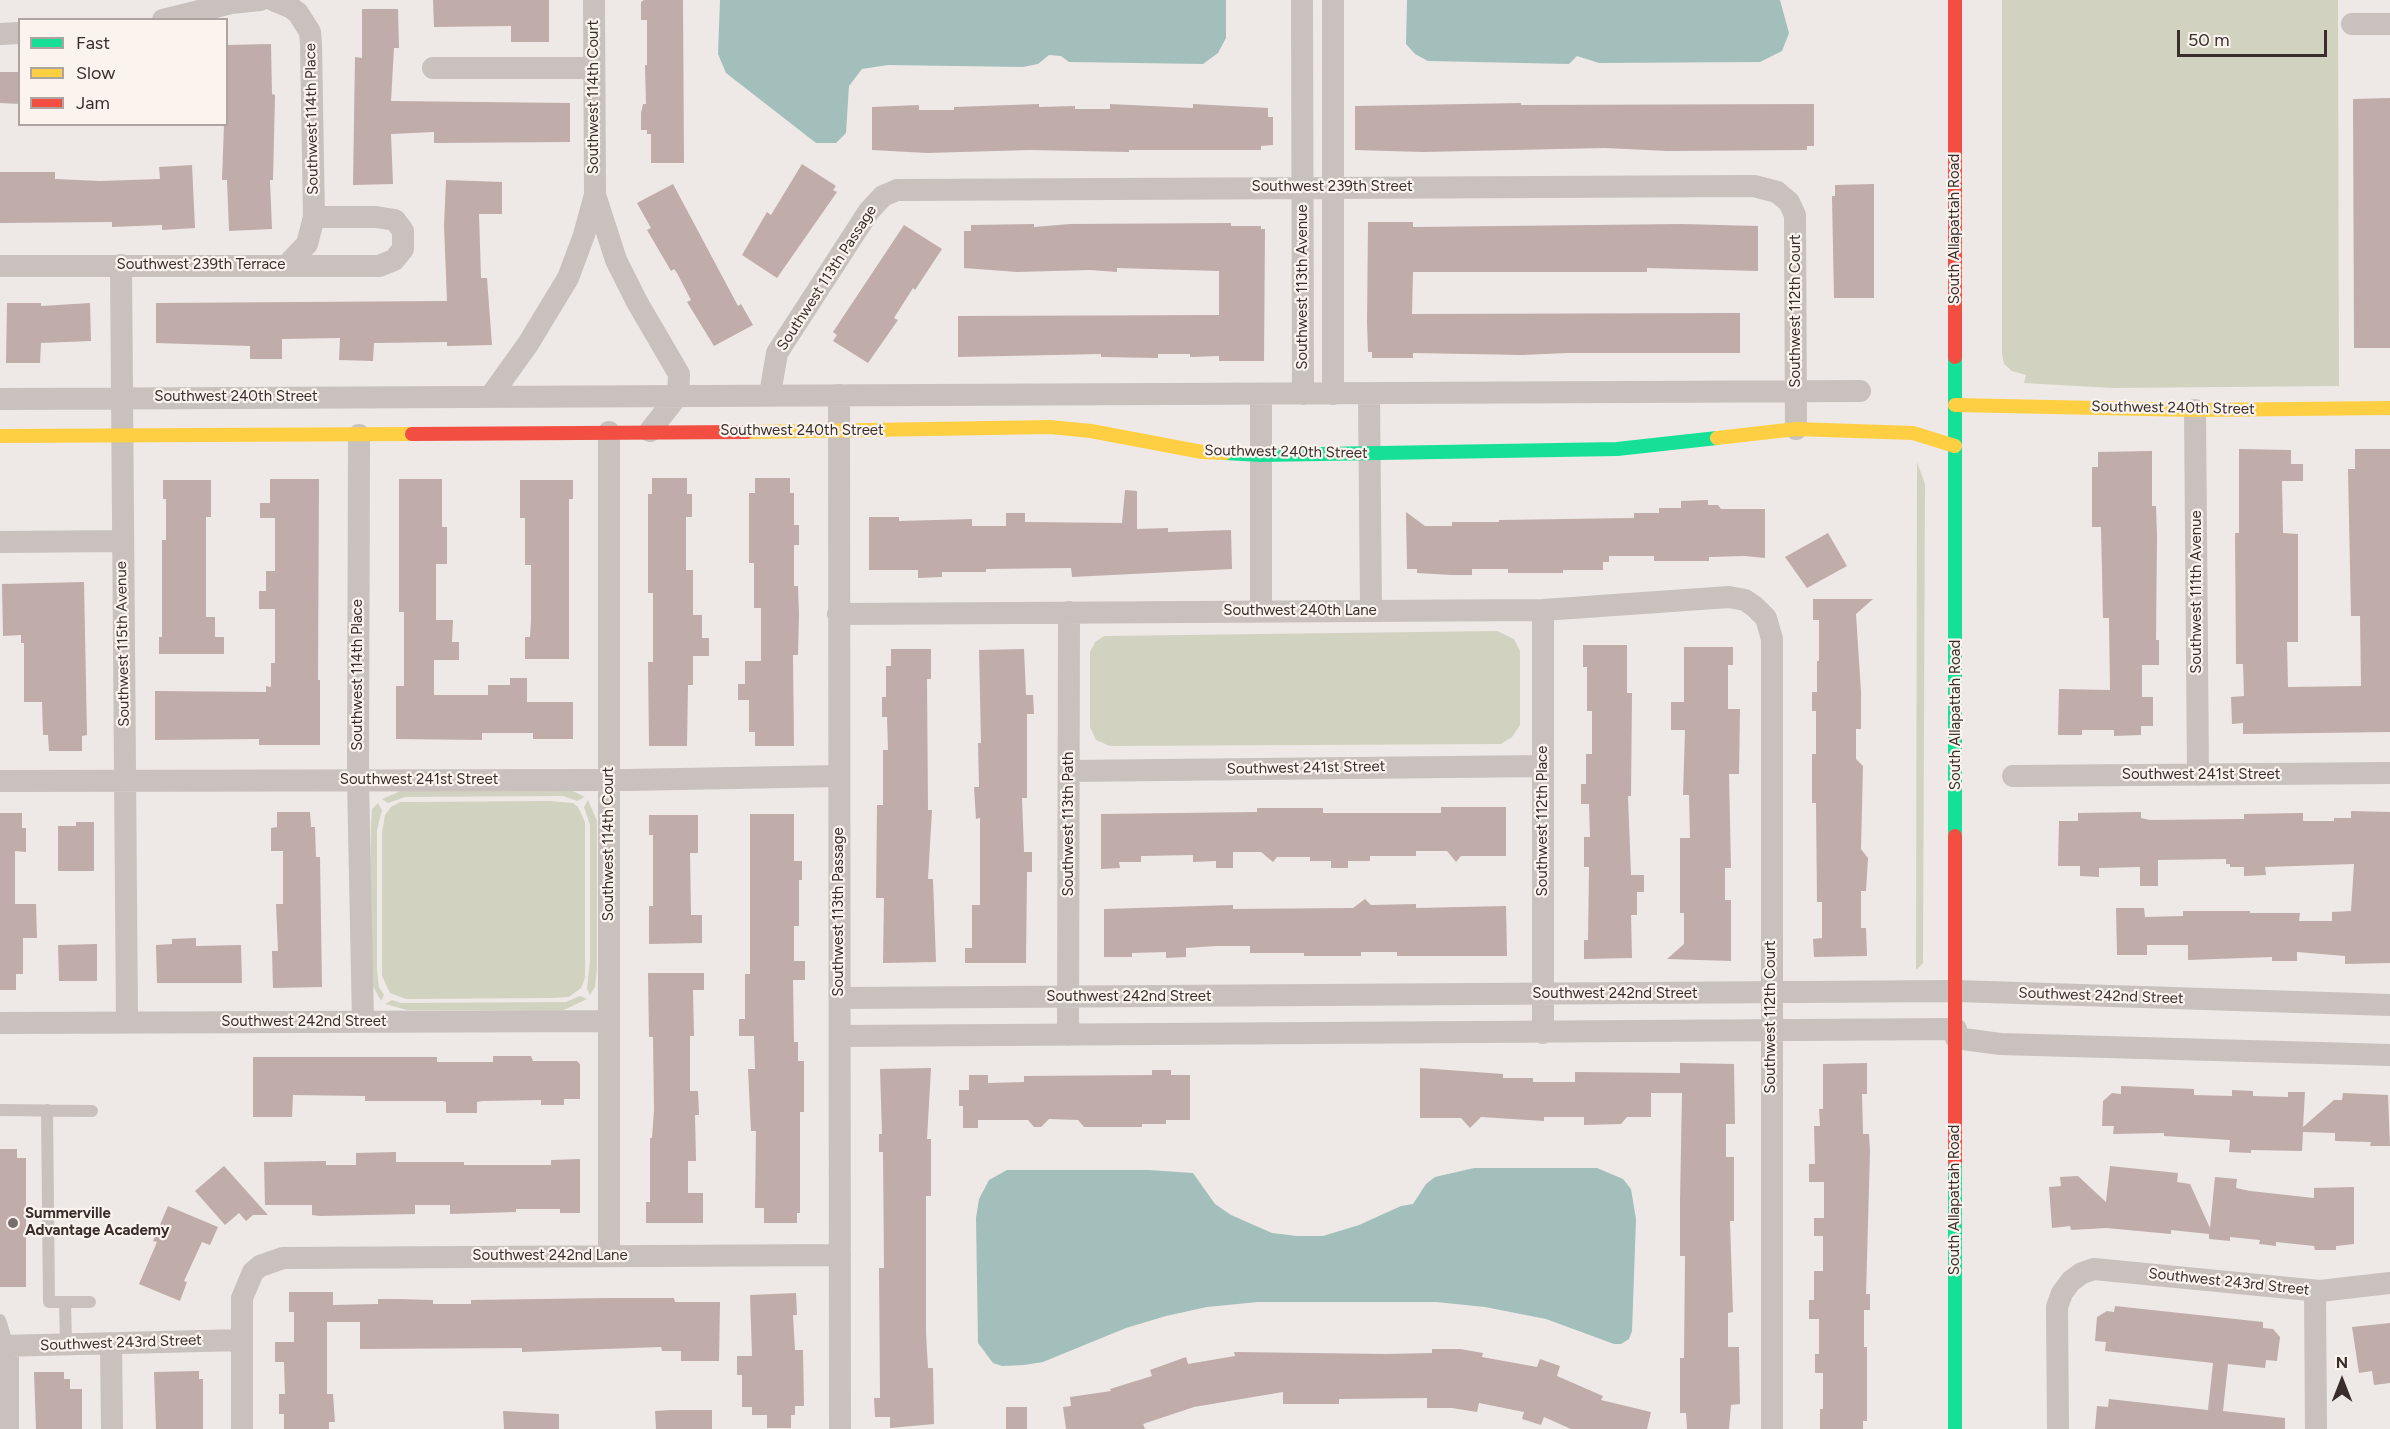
<!DOCTYPE html>
<html>
<head>
<meta charset="utf-8">
<style>
	body { margin:0 }
	#map { position:relative; width:2390px; height:1429px; overflow:hidden; background:#eee9e6; font-family:Figtree,sans-serif }
	canvas { display:block }
	.legend { position:absolute; left:18px; top:18px; width:210px; height:108px; box-sizing:border-box; background:#faf3ee; border:2px solid #ada4a0; margin:0; padding:8px 10px; list-style:none; font-size:18px; color:#392e2c }
	.legend li { display:flex; align-items:center; gap:12px; height:30px }
	.legend b { width:30px; border:2px solid #ada4a0 }
	.north { position:absolute; left:2312px; top:1351px; width:60px; height:60px; -webkit-text-stroke:4px #faf3ee; paint-order:stroke; rotate:0deg; font-size:16px; font-weight:700; line-height:24px; text-align:center; color:#392e2c }
	.north::after { content:''; display:block; margin:auto; width:21px; height:27px; background:#392e2c; clip-path:polygon(50% 0,100% 100%,50% 72%,0 100%) }
	.scale { position:absolute; left:2177px; top:30px; width:150px; height:27px; box-sizing:border-box; border:3px solid #392e2c; border-top:0; padding-left:8px; font-size:18px; line-height:21px; white-space:nowrap; color:#392e2c; -webkit-text-stroke:4px #faf3ee; paint-order:stroke }
</style>
</head>
<body>
<div id="map">
<canvas width="2390" height="1429"></canvas>
<ul class="legend">
<li><b style="height:8px;background:#16e098"></b>Fast</li>
<li><b style="height:8px;background:#ffcf43"></b>Slow</li>
<li><b style="height:8px;background:#f24e42"></b>Jam</li>
</ul>
<div class="north">N</div>
<div class="scale">50 m</div>
</div>
<script>
const ctx = document.querySelector('canvas').getContext('2d');
ctx.lineJoin = 'round';
function fillPath(path, color) { ctx.fillStyle = color; ctx.fill(path, 'evenodd'); }
const shape = rows => new Path2D(rows.map(r => 'M' + r).join(''));
function trace(path, color, width, dash) { ctx.strokeStyle = color; ctx.lineWidth = width; ctx.lineCap = dash ? 'butt' : 'round'; ctx.setLineDash(dash || []); ctx.stroke(path); }
function label(font, color, halo, rows, align = 'center') {
  ctx.font = font + ' Figtree,sans-serif'; ctx.lineWidth = 4.5; ctx.setLineDash([]); ctx.textBaseline = 'middle'; ctx.strokeStyle = halo; ctx.fillStyle = color; for (const [text, x, y, turn = 0] of rows) {
    ctx.save(); ctx.translate(x, y); ctx.rotate((+turn || 0) * Math.PI / 180); ctx.textAlign = isNaN(turn) ? turn : align; if (halo) ctx.strokeText(text, 0, 0); ctx.fillText(text, 0, 0); ctx.restore();
  }
}
fillPath(shape([
	[2002,0,2338,0,2339,386,2113,388,2024,383,2026,375,2012,371,2004,364,2002,354],
	[1917,462,1925,484,1923,963,1916,970],
	[1497,631,1514,639,1520,651,1520,725,1512,737,1501,744,1110,746,1096,740,1090,727,1090,652,1095,642,1104,636],
	[403,790,571,790,585,797,577,801,563,796,405,797,388,803,382,799],
	[588,800,597,821,597,970,595,987,590,995,587,989,590,961,590,825,584,807],
	[549,801,573,803,578,807,585,822,585,978,581,988,569,997,551,998,406,999,390,993,382,976,382,833,385,815,391,807,400,802,413,802],
	[378,803,382,810,377,830,377,971,379,987,384,995,381,1001,372,984,370,921,371,824,372,809],
	[580,996,587,999,564,1010,407,1010,385,1004,392,1000,401,1003,566,1002]
]), '#d2d2c1');
fillPath(shape([
	[720,0,1226,0,1226,38,1218,53,1203,64,1069,62,1061,56,1049,55,1038,64,1023,67,888,65,862,69,849,86,846,133,836,143,816,143,726,73,718,54],
	[1407,0,1780,0,1789,33,1782,51,1760,62,1599,63,1577,56,1569,64,1428,61,1415,54,1406,44],
	[1474,1168,1597,1168,1623,1179,1631,1189,1636,1219,1632,1331,1629,1339,1621,1344,1614,1344,1546,1319,1485,1307,1436,1302,1258,1302,1207,1307,1166,1316,1126,1328,1043,1362,1024,1365,1002,1366,993,1363,978,1343,976,1218,979,1199,989,1180,1007,1170,1149,1170,1193,1173,1215,1204,1231,1215,1272,1233,1297,1236,1323,1236,1359,1225,1401,1206,1413,1204,1426,1184,1435,1177]
]), '#a3bfbb');
fillPath(shape([
	[433,0,549,0,549,42,511,42,511,26,434,27],
	[644,0,683,0,684,163,651,163,651,134,647,134,647,130,641,130,641,113,643,104,646,104,645,65,647,65,647,20,641,20,641,2],
	[362,9,398,9,399,48,394,48,391,101,570,103,570,142,434,143,434,132,391,134,393,184,353,185,355,57,362,58],
	[271,44,272,94,275,95,273,180,270,180,272,229,229,231,227,180,222,180,224,124,226,124,226,45],
	[0,72,20,72,20,104,0,103],
	[2390,98,2390,348,2354,348,2353,99],
	[1521,103,1521,105,1814,104,1814,146,1807,146,1807,150,1667,151,1605,148,1423,152,1355,150,1355,106],
	[1039,104,1039,107,1075,106,1075,109,1110,109,1110,104,1193,108,1193,104,1268,108,1268,117,1273,117,1273,145,1261,146,1261,150,1129,150,1129,152,1030,150,927,153,872,150,872,107,919,105,919,110,954,110,954,107],
	[802,164,836,186,833,190,837,192,777,278,742,255,767,212,771,215],
	[192,165,195,228,162,230,162,225,112,227,112,222,0,223,0,172,55,172,55,179,100,181,160,179,159,167],
	[446,180,502,182,502,214,479,214,481,278,487,278,492,345,447,346,447,342,374,343,373,361,339,360,340,338,282,339,282,359,250,359,250,346,156,343,156,303,447,301,444,226],
	[673,184,738,306,741,304,753,325,714,346,687,302,691,300,677,273,674,269,671,271,647,230,651,228,637,203],
	[1874,184,1874,298,1834,298,1832,196,1835,196,1835,185],
	[1368,222,1413,222,1413,227,1682,224,1758,226,1758,271,1647,268,1647,272,1413,272,1412,314,1740,313,1740,353,1567,353,1523,355,1413,353,1413,358,1372,358,1372,352,1368,352,1367,322],
	[1231,223,1231,226,1261,226,1261,229,1265,229,1264,361,1219,361,1219,356,1190,357,1190,354,1158,354,1158,358,1101,357,1101,354,958,357,958,316,1219,315,1219,271,1117,268,1117,272,1090,270,1017,272,964,268,964,231,971,231,971,225,1034,224,1034,227,1070,224],
	[904,225,942,249,915,290,913,288,894,318,898,320,868,363,833,341,837,335,833,332],
	[7,303,41,303,41,306,90,303,91,341,41,343,40,363,6,363],
	[2239,449,2291,450,2291,464,2303,464,2303,481,2282,481,2283,533,2298,534,2298,642,2287,642,2288,687,2361,686,2360,616,2351,616,2348,469,2355,469,2355,449,2390,449,2390,732,2243,734,2243,723,2232,724,2231,697,2244,696,2243,664,2236,664,2235,533,2239,533],
	[2152,451,2152,506,2156,506,2157,536,2156,640,2159,640,2159,665,2142,665,2142,697,2153,697,2153,726,2141,726,2141,735,2114,736,2114,730,2082,730,2082,735,2058,735,2059,689,2110,690,2109,618,2103,618,2101,527,2092,527,2092,467,2098,467,2098,452],
	[652,478,687,478,687,494,692,494,692,517,686,517,686,570,693,570,693,615,702,615,702,638,709,638,709,656,693,656,693,685,688,685,687,746,649,746,648,662,653,662,653,593,648,593,648,494,652,494],
	[755,478,790,478,790,493,794,493,794,525,799,525,799,545,794,545,794,586,798,586,799,615,798,655,793,655,794,746,755,746,755,732,749,732,749,700,738,700,738,684,745,684,745,661,761,661,761,608,754,608,754,563,749,563,749,493,755,493],
	[270,479,319,479,318,680,320,680,320,745,259,745,259,739,155,740,155,691,266,692,266,686,271,687,271,663,275,663,275,609,259,609,259,591,266,591,266,571,275,571,275,518,260,518,260,503,270,503],
	[399,479,442,479,442,527,447,527,447,564,436,564,436,620,453,620,452,642,459,642,459,660,434,660,434,695,488,695,488,685,510,685,510,678,527,678,527,702,573,702,573,739,533,739,533,733,482,733,482,740,396,739,396,686,404,686,404,612,399,612],
	[163,480,211,480,211,517,206,517,206,617,215,617,215,637,224,637,224,654,159,654,159,637,162,637,162,540,166,540,166,499,163,499],
	[520,480,573,480,573,499,569,499,569,659,525,659,525,637,530,637,531,620,531,565,525,565,525,518,520,518],
	[1125,490,1137,491,1137,529,1168,528,1168,532,1231,530,1232,569,1072,577,1071,568,986,569,986,572,942,572,942,577,918,578,918,570,869,570,869,517,899,517,899,521,972,519,972,526,1006,526,1006,513,1025,513,1025,522,1122,523],
	[1708,500,1708,505,1718,505,1721,509,1765,509,1765,558,1745,556,1709,557,1709,561,1654,561,1654,556,1609,556,1609,562,1603,562,1603,570,1563,570,1563,573,1508,573,1508,569,1472,569,1472,575,1452,575,1417,573,1417,569,1407,569,1406,512,1425,526,1452,526,1452,522,1499,522,1499,520,1634,518,1634,513,1659,513,1659,508,1681,508,1681,501],
	[1828,533,1847,566,1807,588,1785,557],
	[84,582,87,735,82,736,82,751,49,751,48,735,43,735,42,702,24,702,24,643,21,643,21,635,3,636,2,584],
	[1813,599,1873,599,1856,614,1861,692,1861,729,1856,729,1856,759,1863,766,1861,849,1868,858,1866,891,1861,891,1861,928,1866,928,1867,956,1814,957,1813,939,1822,938,1822,902,1817,902,1816,803,1812,803,1812,754,1816,754,1816,711,1812,711,1812,692,1817,692,1817,661,1819,661,1819,620,1813,620],
	[1583,645,1627,645,1627,693,1632,693,1631,796,1628,796,1631,875,1644,875,1644,892,1637,892,1637,915,1631,915,1632,958,1584,959,1584,940,1588,940,1589,867,1584,867,1584,837,1590,837,1589,804,1581,804,1581,784,1586,784,1586,754,1592,754,1592,711,1587,711,1587,667,1583,667],
	[1684,647,1733,647,1733,665,1728,665,1728,709,1740,709,1739,774,1729,774,1731,868,1725,868,1725,900,1731,900,1731,961,1667,959,1684,944,1684,913,1680,913,1680,838,1690,838,1689,795,1683,795,1685,730,1671,730,1671,702,1684,702],
	[891,649,931,649,931,679,927,679,928,810,932,810,928,879,933,879,936,962,883,963,884,898,876,898,877,805,883,805,883,750,888,750,887,717,882,717,882,697,886,697,886,666,891,666],
	[1024,649,1026,695,1033,695,1034,714,1027,714,1027,798,1022,798,1024,852,1032,852,1032,872,1027,872,1026,963,965,963,965,948,972,948,972,905,980,905,980,818,976,819,974,787,979,787,978,743,981,743,979,650],
	[1441,807,1506,807,1506,856,1461,856,1456,862,1447,851,1416,851,1416,856,1370,856,1370,861,1348,861,1348,868,1331,868,1331,861,1310,861,1310,857,1277,857,1273,862,1261,852,1233,852,1233,868,1216,868,1216,861,1193,862,1193,855,1141,856,1141,862,1119,862,1120,868,1101,869,1101,814,1257,812,1257,808,1323,808,1323,813,1441,813],
	[2351,811,2390,812,2390,963,2345,964,2345,956,2297,952,2297,961,2272,961,2272,957,2188,960,2188,945,2147,945,2147,955,2117,955,2116,908,2144,908,2145,917,2183,916,2183,911,2250,911,2250,913,2300,913,2299,921,2332,921,2332,912,2351,911,2354,864,2265,867,2266,875,2244,876,2244,867,2230,867,2230,864,2226,864,2226,859,2158,860,2158,886,2140,886,2140,867,2099,868,2099,877,2080,876,2080,866,2058,866,2059,821,2078,821,2078,813,2141,812,2141,818,2150,820,2244,819,2244,814,2303,813,2303,821,2334,821,2334,818,2351,818],
	[277,812,310,812,311,827,315,827,316,857,320,857,322,987,273,988,272,951,278,951,276,904,283,904,283,851,271,851,271,828,277,827],
	[0,813,22,813,22,828,26,828,26,852,15,851,15,904,36,904,37,938,23,938,23,974,16,974,16,990,0,990],
	[750,814,794,814,794,861,802,861,802,880,799,880,799,926,794,926,794,961,805,961,805,980,793,980,794,1042,798,1042,798,1061,804,1061,804,1112,800,1112,800,1213,797,1213,797,1223,764,1223,764,1208,755,1208,756,1131,751,1131,748,1069,755,1069,754,1036,739,1036,739,1019,745,1019,745,974,750,974],
	[649,815,698,815,698,853,690,853,691,915,702,915,702,943,649,944,649,906,653,906,653,835,649,835],
	[76,822,94,822,94,871,58,871,58,826,76,826],
	[1365,899,1371,905,1416,904,1416,908,1506,906,1507,956,1397,956,1397,952,1361,952,1361,956,1304,956,1304,953,1250,953,1250,946,1216,946,1186,948,1186,957,1166,958,1166,952,1132,953,1132,957,1104,957,1104,909,1233,905,1233,909,1353,908],
	[196,938,196,946,241,945,242,983,157,983,156,945,172,944,172,939],
	[97,944,97,981,59,981,58,945],
	[648,973,704,973,704,990,693,990,694,1036,690,1036,690,1091,698,1091,699,1115,695,1115,696,1161,688,1161,688,1193,703,1193,703,1223,646,1223,646,1202,650,1202,650,1138,652,1138,654,1110,653,1037,649,1037],
	[493,1056,531,1056,533,1061,577,1061,580,1064,580,1099,564,1099,564,1105,541,1105,541,1100,483,1101,477,1102,477,1113,446,1113,446,1102,443,1101,365,1101,365,1096,293,1095,292,1117,253,1117,253,1057,437,1057,437,1062,493,1062],
	[1680,1063,1734,1064,1735,1124,1726,1124,1726,1157,1734,1157,1734,1221,1730,1221,1733,1312,1728,1313,1728,1347,1739,1347,1740,1404,1731,1405,1729,1429,1687,1429,1686,1413,1680,1413,1680,1358,1684,1358,1685,1256,1680,1256,1680,1201,1682,1093,1651,1093,1651,1117,1627,1117,1621,1124,1584,1125,1584,1117,1544,1117,1544,1121,1481,1117,1470,1128,1461,1118,1420,1118,1420,1068,1503,1074,1503,1078,1533,1078,1533,1082,1575,1082,1575,1072,1680,1073],
	[1867,1063,1867,1094,1862,1094,1863,1134,1869,1134,1870,1152,1866,1294,1870,1294,1870,1310,1864,1310,1864,1347,1867,1347,1867,1421,1863,1421,1863,1429,1820,1429,1820,1409,1823,1409,1823,1373,1815,1373,1815,1354,1819,1354,1819,1319,1809,1319,1809,1300,1814,1300,1814,1271,1823,1271,1823,1236,1814,1236,1814,1218,1824,1218,1824,1182,1809,1182,1809,1164,1815,1164,1814,1126,1820,1126,1819,1109,1823,1109,1823,1064],
	[931,1068,927,1139,931,1139,931,1196,926,1196,926,1333,928,1368,933,1368,934,1424,890,1428,890,1417,875,1417,874,1398,880,1398,879,1268,884,1268,883,1152,879,1152,879,1134,882,1134,880,1069],
	[1152,1070,1171,1070,1171,1075,1190,1075,1190,1120,1166,1120,1166,1124,1142,1124,1142,1127,1084,1127,1078,1120,1049,1119,1041,1127,1034,1127,1028,1120,978,1120,978,1128,963,1128,963,1106,959,1106,959,1090,969,1090,969,1075,988,1075,988,1083,1024,1082,1024,1076,1152,1075],
	[2121,1086,2194,1089,2194,1095,2232,1096,2232,1090,2253,1091,2253,1096,2288,1097,2288,1092,2305,1092,2303,1127,2334,1100,2342,1100,2343,1093,2388,1095,2390,1146,2370,1146,2371,1142,2335,1141,2335,1133,2303,1132,2302,1151,2251,1150,2251,1153,2229,1152,2230,1140,2164,1136,2164,1133,2113,1134,2114,1126,2102,1126,2103,1101,2112,1093,2121,1094],
	[0,1149,17,1149,17,1158,26,1158,26,1287,0,1287],
	[396,1152,396,1162,464,1162,464,1165,551,1165,551,1160,580,1159,580,1213,560,1213,560,1209,516,1209,516,1212,450,1214,450,1205,415,1205,415,1214,320,1216,312,1215,312,1205,265,1205,264,1162,326,1161,326,1165,356,1165,356,1153],
	[224,1166,268,1215,253,1215,246,1221,239,1213,225,1225,195,1191],
	[2110,1166,2178,1173,2177,1182,2190,1184,2210,1228,2215,1177,2237,1179,2236,1188,2250,1191,2314,1198,2314,1188,2354,1187,2354,1244,2336,1246,2336,1250,2315,1250,2314,1246,2276,1242,2276,1246,2259,1244,2260,1240,2230,1237,2230,1241,2209,1239,2209,1234,2171,1230,2171,1234,2106,1228,2071,1230,2070,1226,2052,1228,2049,1187,2061,1186,2060,1177,2078,1176,2106,1202],
	[168,1206,218,1227,210,1245,202,1242,184,1281,187,1282,180,1301,139,1284,157,1242,153,1241],
	[289,1292,333,1292,333,1305,378,1304,378,1299,397,1299,433,1300,433,1304,471,1304,471,1300,609,1298,674,1298,675,1302,720,1302,719,1361,681,1361,681,1351,662,1351,661,1347,522,1352,522,1348,360,1349,360,1322,327,1322,327,1394,333,1394,335,1422,329,1422,329,1429,284,1429,284,1414,279,1414,279,1394,285,1394,284,1362,275,1362,275,1342,294,1342,294,1312,289,1312],
	[796,1293,797,1315,793,1315,795,1350,803,1350,804,1406,795,1406,795,1415,791,1415,791,1428,767,1428,767,1415,752,1415,752,1407,742,1407,742,1375,737,1375,737,1356,752,1356,750,1295],
	[2115,1306,2263,1322,2263,1328,2273,1329,2280,1337,2277,1361,2266,1360,2265,1368,2228,1364,2223,1411,2285,1418,2285,1429,2095,1429,2097,1406,2108,1407,2109,1399,2208,1410,2213,1363,2105,1351,2106,1342,2095,1341,2097,1317,2107,1311,2114,1312],
	[2390,1323,2390,1383,2374,1385,2372,1371,2359,1373,2352,1327],
	[1432,1349,1460,1349,1483,1353,1482,1357,1537,1367,1540,1359,1560,1366,1557,1376,1603,1396,1601,1400,1651,1412,1647,1429,1571,1429,1544,1417,1541,1425,1522,1419,1524,1412,1479,1403,1477,1412,1452,1408,1427,1408,1427,1398,1339,1399,1339,1404,1283,1404,1283,1392,1194,1407,1143,1424,1145,1429,1066,1429,1063,1407,1071,1406,1070,1397,1111,1391,1110,1389,1152,1376,1150,1370,1186,1357,1188,1364,1235,1356,1234,1352,1386,1354,1432,1353],
	[199,1371,199,1379,203,1379,203,1429,156,1429,154,1372],
	[34,1372,64,1372,64,1379,70,1379,70,1389,82,1389,82,1429,36,1429],
	[1006,1407,1027,1407,1027,1429,1006,1429],
	[671,1410,712,1410,712,1429,656,1429,655,1411],
	[503,1411,559,1414,559,1429,504,1429]
]), '#c0aca9');
trace(shape([
	[0,1110,92,1111],
	[47,1110,49,1302,90,1302],
	[65,1302,66,1345],
	[0,1320,8,1346]
]), '#c8c1be', 12);
trace(shape([
	[273,0,290,7,298,13,310,32,311,44,314,217,307,244,287,265],
	[1302,0,1303,394],
	[1333,0,1333,394],
	[163,20,231,3,260,0],
	[2352,24,2390,24],
	[0,34,20,33],
	[433,68,594,68],
	[595,195,616,260,637,302,679,374,678,395,650,431],
	[121,265,127,1022],
	[0,266,379,266,394,260,403,249,403,231,395,220,376,217,314,217],
	[770,394,777,353,869,211,883,196,897,190,1754,186,1777,192,1789,202,1795,215,1796,429],
	[1261,394,1261,611],
	[1369,394,1371,611],
	[839,395,840,1429],
	[490,397,528,344,568,278,584,235,595,195,594,0],
	[0,399,1860,391],
	[2195,410,2198,775],
	[609,432,609,1255],
	[359,435,358,780,363,1022],
	[0,542,122,541],
	[1543,610,1543,1033],
	[838,614,1543,610,1729,597,1745,600,1755,607,1766,618,1772,639,1772,1429],
	[1069,771,1543,766],
	[2013,776,2390,773],
	[0,781,627,780,838,776],
	[840,998,1956,991,2390,1005],
	[0,1023,609,1021],
	[1068,1035,1069,612],
	[840,1036,1956,1029],
	[1956,1038,2000,1044,2390,1055],
	[2315,1291,2316,1429],
	[111,1344,112,1429],
	[0,1346,242,1340],
	[8,1429,8,1346],
	[242,1429,242,1298,253,1272,260,1266,283,1258,840,1255],
	[2058,1429,2057,1307,2062,1293,2071,1281,2082,1273,2094,1269,2320,1291,2390,1283]
]), '#c8c1be', 22);
trace(shape([
	[1955,357,1955,836],
	[1225,453,1261,455,1617,449,1717,438],
	[1955,1162,1955,1429]
]), '#16e098', 14);
trace(shape([
	[1955,405,2195,410,2390,408],
	[747,432,1050,427,1091,431,1202,452,1225,453],
	[0,436,412,434],
	[1717,438,1796,429,1913,433,1955,446]
]), '#ffcf43', 14);
trace(shape([
	[1955,0,1955,357],
	[412,434,747,432],
	[1955,836,1955,1162]
]), '#f24e42', 14);
for (const [x, y, r, color] of [
	[13,1223,6,"#786f6d"]
]) { const dot = new Path2D(); dot.arc(x, y, r, 0, 2 * Math.PI); ctx.fillStyle = color; ctx.fill(dot); trace(dot, '#faf3ee', 2); }
label('15px', '#392e2c', '#faf3ee', [
	["Southwest 114th Court",594,97,-90],
	["Southwest 114th Place",312,119,-91],
	["Southwest 239th Street",1332,187],
	["South Allapattah Road",1955,229,-90],
	["Southwest 239th Terrace",201,265],
	["Southwest 113th Passage",827,278,-57],
	["Southwest 113th Avenue",1303,287,-90],
	["Southwest 112th Court",1796,311,-90],
	["Southwest 240th Street",236,397],
	["Southwest 240th Street",2173,408,1],
	["Southwest 240th Street",802,431],
	["Southwest 240th Street",1286,452,1],
	["Southwest 111th Avenue",2197,592,-90],
	["Southwest 240th Lane",1300,611],
	["Southwest 115th Avenue",123,644,-91],
	["Southwest 114th Place",358,675,-90],
	["South Allapattah Road",1956,715,-90],
	["Southwest 241st Street",1306,768,-1],
	["Southwest 241st Street",2201,775],
	["Southwest 241st Street",419,780],
	["Southwest 112th Place",1543,821,-90],
	["Southwest 113th Path",1069,824,-90],
	["Southwest 114th Court",609,844,-90],
	["Southwest 113th Passage",839,912,-90],
	["Southwest 242nd Street",1615,994],
	["Southwest 242nd Street",2101,996,2],
	["Southwest 242nd Street",1129,997],
	["Southwest 112th Court",1771,1017,-90],
	["Southwest 242nd Street",304,1022],
	["South Allapattah Road",1955,1200,-90],
	["Southwest 242nd Lane",550,1256],
	["Southwest 243rd Street",2229,1282,6],
	["Southwest 243rd Street",121,1343,-2]
]);
label('bold 15px', '#392e2c', '#faf3ee', [
	["Summerville",25,1214],
	["Advantage Academy",25,1231]
], 'left');
</script>
</body>
</html>
